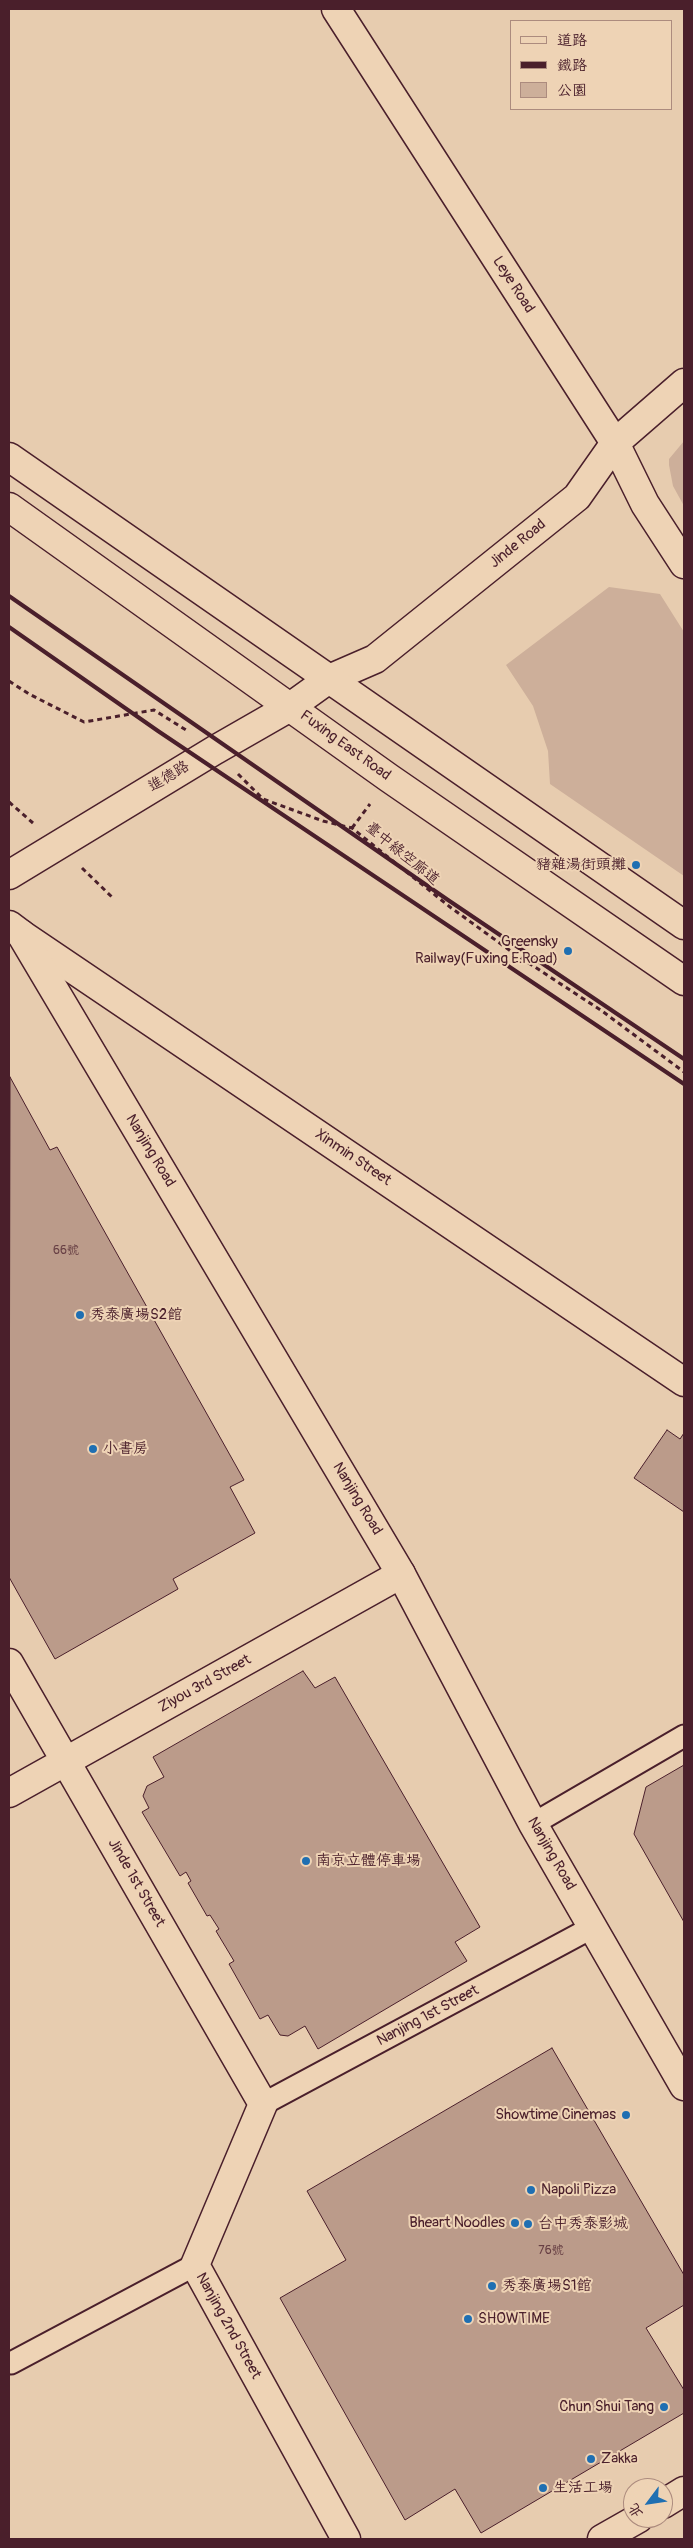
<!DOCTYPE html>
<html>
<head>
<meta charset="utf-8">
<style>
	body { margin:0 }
	#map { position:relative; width:693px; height:2548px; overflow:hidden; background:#e7ccaf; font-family:Pangolin,"LXGW WenKai TC",sans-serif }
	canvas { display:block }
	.frame { position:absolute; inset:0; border:10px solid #4a1f2b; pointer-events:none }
	.legend { position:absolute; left:510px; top:20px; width:162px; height:90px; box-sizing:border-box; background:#eed3b5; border:1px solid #ac8b7e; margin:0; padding:6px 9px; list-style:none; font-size:15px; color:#4a1f2b }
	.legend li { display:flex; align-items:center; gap:10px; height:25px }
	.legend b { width:25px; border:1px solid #ac8b7e }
	.north { position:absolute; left:623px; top:2478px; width:50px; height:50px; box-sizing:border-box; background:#eed3b5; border:1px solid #ac8b7e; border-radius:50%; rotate:239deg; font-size:14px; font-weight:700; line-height:20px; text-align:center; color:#4a1f2b }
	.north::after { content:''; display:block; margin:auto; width:18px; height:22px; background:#1f6fb2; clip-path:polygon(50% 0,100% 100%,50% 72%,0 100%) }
</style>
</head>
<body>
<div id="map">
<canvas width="693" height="2548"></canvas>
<div class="frame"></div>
<ul class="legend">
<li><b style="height:6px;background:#eed3b5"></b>道路</li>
<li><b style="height:6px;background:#4a1f2b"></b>鐵路</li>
<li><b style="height:14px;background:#cdaf9a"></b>公園</li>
</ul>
<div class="north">北</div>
</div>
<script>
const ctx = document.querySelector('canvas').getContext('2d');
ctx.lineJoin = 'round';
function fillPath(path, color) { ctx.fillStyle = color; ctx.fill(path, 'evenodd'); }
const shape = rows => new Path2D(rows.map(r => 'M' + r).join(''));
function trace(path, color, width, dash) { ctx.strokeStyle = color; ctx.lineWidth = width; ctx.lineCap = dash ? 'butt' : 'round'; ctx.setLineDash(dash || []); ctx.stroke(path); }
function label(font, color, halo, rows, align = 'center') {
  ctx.font = font + ' Pangolin,"LXGW WenKai TC",sans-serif'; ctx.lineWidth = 4; ctx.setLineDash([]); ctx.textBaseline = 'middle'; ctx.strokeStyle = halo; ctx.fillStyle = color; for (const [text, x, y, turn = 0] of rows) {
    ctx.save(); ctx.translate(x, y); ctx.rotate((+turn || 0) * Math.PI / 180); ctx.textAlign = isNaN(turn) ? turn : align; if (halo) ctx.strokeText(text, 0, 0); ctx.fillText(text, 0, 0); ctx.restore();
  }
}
fillPath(shape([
	[684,441,684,506,673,486,669,465,669,459],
	[609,587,660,594,684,632,684,876,550,784,548,751,533,706,506,665]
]), '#cdaf9a');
const building = shape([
	[10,1077,50,1150,57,1147,244,1480,230,1487,255,1533,173,1579,178,1589,55,1659,9,1577,10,1077],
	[667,1430,680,1439,684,1433,684,1512,634,1478,667,1430],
	[303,1671,315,1688,335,1677,480,1927,455,1942,467,1961,318,2049,305,2026,288,2036,280,2035,268,2015,260,2019,229,1964,234,1961,216,1931,219,1929,210,1915,207,1916,188,1883,191,1881,186,1872,180,1876,142,1812,149,1808,143,1796,147,1786,164,1777,153,1757,303,1671],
	[684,1765,684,1922,634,1834,646,1787,684,1765],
	[552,2048,684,2275,684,2305,646,2328,684,2390,684,2413,481,2533,455,2489,405,2520,280,2298,346,2260,307,2191,552,2048]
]);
fillPath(building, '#bb9b8a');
trace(building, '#4a1f2b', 1);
const lane = shape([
	[533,1824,684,1736],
	[263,2104,593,1927],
	[11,2363,195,2265]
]);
const street = shape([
	[336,9,615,443,645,504,684,564],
	[329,679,375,659,577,497,615,443,684,383],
	[21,934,684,1382],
	[9,1663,263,2104,195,2265,346,2539],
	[9,1793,401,1574],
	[663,2504,684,2491],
	[602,2539,639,2518]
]);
const secondary = shape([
	[9,457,684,925],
	[9,507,389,778,684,981],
	[9,875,215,750,290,707,329,679],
	[9,925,21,934,401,1574,533,1824,684,2086]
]);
trace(lane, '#4a1f2b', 25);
trace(street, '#4a1f2b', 31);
trace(secondary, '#4a1f2b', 31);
trace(shape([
	[9,681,29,694,84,722,154,710,186,730],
	[238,774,263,799,323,821,352,828,450,907,512,952,602,1011,684,1072],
	[9,802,33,823],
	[352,828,370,804],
	[82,868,114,899]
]), '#4a1f2b', 3, [5, 4]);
trace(lane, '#eed3b5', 21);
trace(street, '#eed3b5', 28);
trace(secondary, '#eed3b5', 28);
trace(shape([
	[9,596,448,900,684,1059],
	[9,627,158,731,684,1084]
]), '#4a1f2b', 4);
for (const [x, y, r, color] of [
	[636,865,5,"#1f6fb2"],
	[568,951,5,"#1f6fb2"],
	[80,1315,5,"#1f6fb2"],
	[93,1449,5,"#1f6fb2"],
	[306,1861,5,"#1f6fb2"],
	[626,2115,5,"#1f6fb2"],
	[531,2190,5,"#1f6fb2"],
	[515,2223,5,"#1f6fb2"],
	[528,2224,5,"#1f6fb2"],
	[492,2286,5,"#1f6fb2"],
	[468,2319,5,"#1f6fb2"],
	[664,2407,5,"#1f6fb2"],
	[591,2459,5,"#1f6fb2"],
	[543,2488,5,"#1f6fb2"]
]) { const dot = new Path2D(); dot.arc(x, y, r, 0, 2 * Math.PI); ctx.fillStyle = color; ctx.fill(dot); trace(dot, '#eed3b5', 2); }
label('12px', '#663e43', null, [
	["66號",66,1251],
	["76號",551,2251]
]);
label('15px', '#4a1f2b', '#eed3b5', [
	["Leye Road",513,285,57],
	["Jinde Road",518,544,-39],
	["Fuxing East Road",345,746,36],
	["進德路",169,777,-31],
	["臺中綠空廊道",402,854,39],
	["Nanjing Road",150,1151,59],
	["Xinmin Street",353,1158,34],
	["Nanjing Road",357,1499,59],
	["Ziyou 3rd Street",205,1684,-29],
	["Nanjing Road",551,1854,60],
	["Jinde 1st Street",136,1883,60],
	["Nanjing 1st Street",428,2016,-28],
	["Nanjing 2nd Street",228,2326,61]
]);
label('15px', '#4a1f2b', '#eed3b5', [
	["豬雜湯街頭攤",626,865,"right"],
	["Greensky",558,942,"right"],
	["Railway(Fuxing E.Road)",558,959,"right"],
	["秀泰廣場S2館",90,1315],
	["小書房",103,1449],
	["南京立體停車場",316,1861],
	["Showtime Cinemas",616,2115,"right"],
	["Napoli Pizza",541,2190],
	["Bheart Noodles",505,2223,"right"],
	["台中秀泰影城",538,2224],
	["秀泰廣場S1館",502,2286],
	["SHOWTIME",478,2319],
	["Chun Shui Tang",654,2407,"right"],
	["Zakka",601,2459],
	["生活工場",553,2488]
], 'left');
</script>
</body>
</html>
